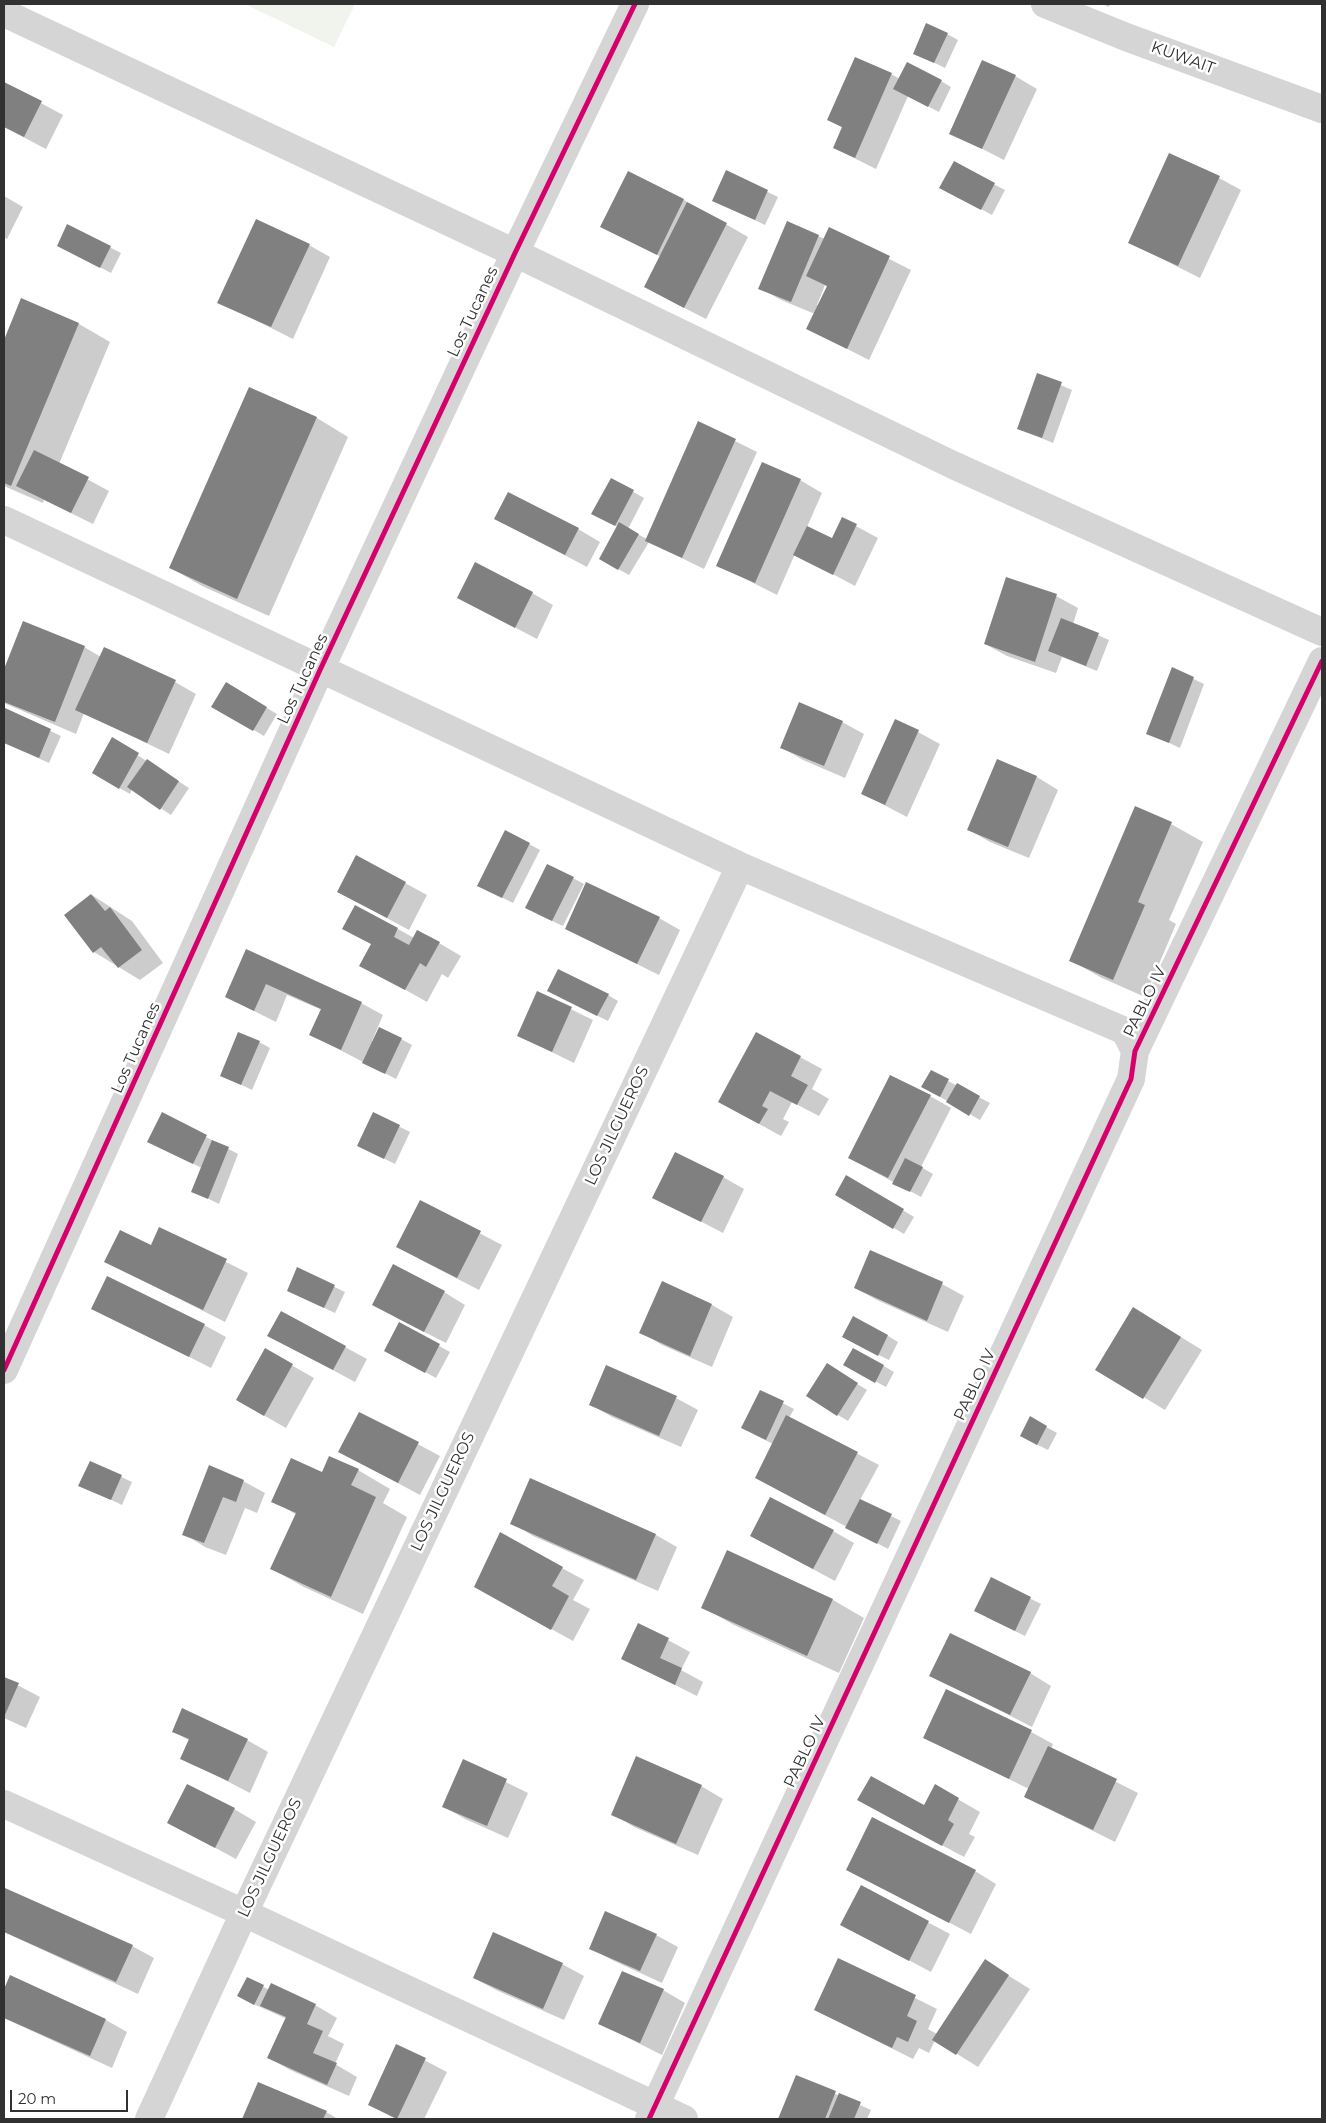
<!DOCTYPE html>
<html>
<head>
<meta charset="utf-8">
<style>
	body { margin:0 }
	#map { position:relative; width:1326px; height:2123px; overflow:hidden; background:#fff; font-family:Montserrat,sans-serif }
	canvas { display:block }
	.frame { position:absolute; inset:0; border:5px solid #313131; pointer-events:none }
	.scale { position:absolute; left:10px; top:2090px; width:118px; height:22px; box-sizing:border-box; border:2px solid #313131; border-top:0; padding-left:6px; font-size:15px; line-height:18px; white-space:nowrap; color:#313131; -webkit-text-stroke:4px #fff; paint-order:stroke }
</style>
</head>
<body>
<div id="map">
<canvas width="1326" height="2123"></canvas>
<div class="frame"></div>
<div class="scale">20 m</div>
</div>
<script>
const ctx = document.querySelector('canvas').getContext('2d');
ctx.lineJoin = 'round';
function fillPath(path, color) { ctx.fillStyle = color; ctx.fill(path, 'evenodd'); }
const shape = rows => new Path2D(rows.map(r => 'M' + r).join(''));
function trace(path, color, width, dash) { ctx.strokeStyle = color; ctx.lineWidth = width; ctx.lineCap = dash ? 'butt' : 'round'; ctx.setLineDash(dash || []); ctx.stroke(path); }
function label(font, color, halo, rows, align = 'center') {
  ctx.font = font + ' Montserrat,sans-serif'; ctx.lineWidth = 5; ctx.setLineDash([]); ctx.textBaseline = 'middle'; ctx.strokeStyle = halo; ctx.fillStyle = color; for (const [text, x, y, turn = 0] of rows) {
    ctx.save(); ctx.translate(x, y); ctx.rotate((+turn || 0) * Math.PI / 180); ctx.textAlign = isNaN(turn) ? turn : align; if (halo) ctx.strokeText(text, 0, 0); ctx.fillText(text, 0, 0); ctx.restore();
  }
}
fillPath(shape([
	[245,4,355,4,334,47]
]), '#f1f3ed');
fillPath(shape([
	[1102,4,1110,4,1109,7],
	[947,34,958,40,945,68,914,53],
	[891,74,900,79,941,81,951,87,939,112,908,96,876,169,834,148,843,128,829,120],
	[1015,76,1037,89,1004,160,951,133],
	[4,83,63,115,46,149,4,127],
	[954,163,1005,190,992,215,951,193],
	[628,172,684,200,748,237,706,319,667,299,661,257,602,226],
	[727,172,778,197,765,225,714,201],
	[1219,178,1241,190,1200,278,1130,243],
	[4,196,23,207,7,239,4,237],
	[787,223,825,239,830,229,911,270,869,360,808,329,815,314,781,300,760,288],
	[825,285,828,287,819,306,817,305],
	[68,226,121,253,111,273,69,251],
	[309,245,330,257,293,339,219,302],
	[22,300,79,324,110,342,59,464,109,491,93,524,44,500,43,503,4,486,4,343],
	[1038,375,1072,390,1053,443,1019,429],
	[250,388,317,418,348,437,269,616,202,586,171,568],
	[699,423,757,452,704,569,649,542,629,575,600,559,618,527,593,513,611,479,644,498,628,529,647,539],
	[800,480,822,493,807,527,832,540,843,519,878,538,855,586,795,554,777,595,718,565],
	[496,519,578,529,600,542,587,567],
	[532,593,553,605,537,639,480,609],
	[1056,596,1078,608,1073,624,1109,640,1097,671,1062,657,1056,673,1007,656,985,644],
	[24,622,84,647,101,657,175,682,196,694,169,754,84,713,76,734,4,703,4,673],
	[1173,669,1204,684,1180,748,1148,733],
	[226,684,277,714,264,736,213,706],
	[6,710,61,736,49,763,4,743],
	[842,722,864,734,845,778,803,760,781,747],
	[918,732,940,744,907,817,863,794],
	[112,739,189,788,171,815,132,789,130,794,93,773],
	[998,761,1037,777,1058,790,1029,858,990,842,969,830],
	[1171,824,1203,842,1169,920,1176,924,1145,997,1102,978,1070,960],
	[529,844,540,850,513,903,489,891],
	[548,865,584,884,563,926,537,914],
	[405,883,427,895,409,930,338,892],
	[92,895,132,921,163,963,140,980,94,952],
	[659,918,680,930,659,975,566,929],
	[398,929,414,938,439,943,461,956,448,978,442,974,427,1002,361,965],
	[247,951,361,1003,383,1015,372,1041,401,1039,412,1045,396,1079,311,1035,322,1010,287,995,276,1022,226,997],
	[538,993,593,1020,574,1063,519,1036],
	[608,995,618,1001,608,1021,559,997],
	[756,1033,822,1069,812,1089,829,1099,819,1116,792,1102,783,1119,789,1122,781,1136,741,1114],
	[259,1042,270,1048,252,1090,221,1075],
	[931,1072,990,1103,980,1120,923,1087],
	[930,1096,951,1108,921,1167,933,1174,921,1197,849,1158],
	[163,1114,238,1154,219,1204,193,1191,202,1168,160,1148],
	[374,1114,410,1132,395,1164,369,1151],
	[847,1176,914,1217,904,1234,836,1194],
	[723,1177,744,1189,723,1233,654,1197],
	[420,1202,502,1245,479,1290,419,1259],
	[160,1229,248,1273,225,1322,106,1262,151,1247],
	[871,1252,942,1284,964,1296,948,1332,877,1300,855,1288],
	[298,1269,345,1292,335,1313,299,1296],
	[662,1283,712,1305,733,1317,712,1367,662,1345,641,1332],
	[444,1292,465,1305,446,1343,395,1317],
	[93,1308,204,1325,226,1337,211,1368],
	[1155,1321,1202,1350,1165,1410,1097,1369],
	[400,1324,450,1352,436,1378,396,1356],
	[269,1336,345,1347,367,1359,355,1382],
	[888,1336,898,1342,889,1360,854,1343],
	[854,1349,894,1372,886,1387,845,1365],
	[265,1350,314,1378,286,1428,237,1400],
	[837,1371,867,1390,848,1421,838,1415],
	[761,1392,794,1409,789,1418,879,1465,860,1500,901,1521,888,1549,778,1490,773,1444,753,1434],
	[676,1398,698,1410,681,1447,612,1417,590,1404],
	[360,1413,440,1456,420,1495,340,1452],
	[1030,1418,1057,1433,1048,1450,1032,1442],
	[90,1462,132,1482,122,1505,80,1485],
	[210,1467,243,1481,265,1493,257,1513,245,1508,226,1555,205,1547,184,1534],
	[358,1470,390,1489,383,1503,407,1517,363,1614,304,1587,272,1569,297,1515,273,1501,323,1474],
	[531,1479,656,1535,677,1547,658,1591,533,1536,512,1523],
	[833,1531,854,1543,835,1581,751,1536],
	[728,1551,833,1600,864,1618,839,1673,734,1625,702,1607],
	[562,1568,584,1580,573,1600,590,1609,573,1641,497,1599],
	[992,1579,1041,1604,1025,1636,986,1617],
	[668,1640,690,1652,681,1670,703,1682,697,1696,623,1659],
	[1030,1673,1051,1686,1032,1727,931,1675],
	[4,1678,40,1697,26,1728,4,1718],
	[946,1691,1031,1732,1053,1744,1051,1749,1138,1793,1115,1842,1025,1797,1029,1789,925,1738],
	[173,1731,247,1740,268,1752,250,1793,182,1758,190,1741],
	[637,1758,701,1786,723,1799,698,1855,634,1827,613,1814],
	[463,1761,528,1793,508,1838,465,1819,443,1806],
	[935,1786,980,1812,969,1834,975,1837,964,1857,880,1812,924,1806],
	[234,1809,256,1822,236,1859,169,1823],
	[847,1869,975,1871,996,1884,971,1934],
	[861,1887,950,1934,931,1972,863,1936],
	[5,1889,132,1946,154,1958,138,1994,4,1932],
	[656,1935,678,1947,662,1983,612,1960,590,1948],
	[839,1960,937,2009,928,2029,937,2034,985,1961,1030,1989,978,2067,935,2040,929,2053,919,2048,913,2059,815,2010],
	[562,1964,584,1976,564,2020,496,1990,474,1978],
	[10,1977,106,2020,127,2032,112,2068,4,2018,4,1992],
	[248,1978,269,1990,315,2005,337,2018,328,2036,344,2044,335,2064,357,2077,349,2096,290,2070,269,2058,287,2019,249,2002],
	[663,1990,685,2003,662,2055,600,2024],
	[397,2046,447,2072,424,2119,396,2119,369,2104],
	[796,2076,871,2110,867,2119,779,2119],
	[326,2112,338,2119,244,2118]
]), '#0003');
fillPath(shape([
	[926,23,948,33,934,63,913,54],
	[855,57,892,73,855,158,833,148,842,127,827,120],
	[982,60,1016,75,982,149,949,134],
	[907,62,942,80,928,107,893,89],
	[4,82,42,101,24,137,4,127],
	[1169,153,1220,176,1178,266,1128,243],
	[954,161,995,183,981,210,939,188],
	[726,170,768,190,755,220,712,201],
	[628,171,684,199,657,255,600,227],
	[687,202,727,223,684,308,644,287],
	[256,219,310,244,271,327,217,303],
	[787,221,819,235,791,302,758,289],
	[67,224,111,246,100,268,57,246],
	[829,227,890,256,847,349,806,329,827,286,806,276],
	[21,298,79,323,11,486,4,483,4,340],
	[1037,373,1062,382,1042,438,1017,429],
	[249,387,317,417,237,599,169,568],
	[698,421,736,439,682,558,645,541],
	[34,450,89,477,71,513,16,486],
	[762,462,801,479,755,583,716,566],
	[611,478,634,490,615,526,591,514],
	[508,492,579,528,565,555,494,519],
	[842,517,857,524,833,575,793,555,807,526,832,538],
	[619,522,639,534,618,570,599,559],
	[475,562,533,592,515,628,457,598],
	[1006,577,1057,594,1035,662,984,644],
	[1061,618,1099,633,1086,666,1048,651],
	[23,621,85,646,55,722,4,702,4,669],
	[104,647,176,680,147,743,75,710],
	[1172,667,1194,677,1169,743,1146,734],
	[226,682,267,707,253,731,211,707],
	[799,702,843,721,824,766,780,748],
	[5,708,51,729,39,758,4,743],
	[895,719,919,730,885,805,861,794],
	[112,737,139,753,119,789,92,773],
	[147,759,179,781,160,810,127,787],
	[997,759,1037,776,1008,847,967,830],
	[1135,806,1172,822,1138,902,1145,905,1113,980,1069,961],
	[505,830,530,843,502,898,477,886],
	[356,855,406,882,387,918,337,892],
	[547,864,574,877,552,921,525,908],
	[586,882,660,917,637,964,565,929],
	[91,894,105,911,110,907,142,950,118,968,101,947,93,953,64,915],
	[355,905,398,928,394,937,409,945,417,930,440,942,426,967,420,963,405,990,359,966,371,944,342,929],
	[246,949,362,1002,341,1050,309,1035,321,1009,266,984,254,1011,225,997],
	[558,969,609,994,597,1016,547,991],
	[537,991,572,1007,552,1052,517,1036],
	[379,1027,402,1038,385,1074,362,1063],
	[238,1032,260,1041,241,1085,220,1076],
	[756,1032,801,1056,791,1076,808,1085,797,1105,770,1091,762,1106,768,1109,759,1124,718,1102],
	[931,1070,949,1079,940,1097,921,1087],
	[890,1075,931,1095,888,1178,848,1158],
	[957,1083,980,1096,969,1116,946,1102],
	[162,1112,207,1135,193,1164,147,1142],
	[373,1112,400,1125,384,1159,357,1146],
	[212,1140,229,1147,208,1199,191,1192],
	[675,1152,724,1176,701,1222,652,1198],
	[905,1158,923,1167,910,1192,892,1184],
	[846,1175,904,1209,893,1229,835,1195],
	[420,1200,481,1231,457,1278,396,1247],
	[159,1227,227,1259,203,1310,104,1262,120,1230,151,1245],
	[870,1250,943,1282,927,1321,854,1288],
	[393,1264,445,1291,424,1332,372,1305],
	[297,1267,335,1285,324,1308,287,1291],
	[107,1276,205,1324,189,1357,91,1309],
	[662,1281,712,1304,690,1356,639,1333],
	[1133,1307,1181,1337,1143,1399,1095,1370],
	[281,1311,346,1346,333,1370,267,1336],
	[853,1316,888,1335,878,1356,842,1337],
	[399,1322,440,1344,425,1373,384,1351],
	[265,1348,293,1364,264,1416,236,1400],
	[853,1348,884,1365,875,1383,843,1365],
	[827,1363,858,1383,837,1416,806,1396],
	[606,1365,677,1396,659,1436,589,1405],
	[760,1390,784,1401,766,1440,741,1428],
	[359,1412,419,1442,398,1483,338,1452],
	[786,1415,858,1452,825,1515,755,1478],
	[1030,1416,1047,1426,1037,1445,1020,1436],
	[329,1456,359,1469,351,1485,376,1497,331,1597,270,1569,296,1513,271,1502,291,1458,322,1472],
	[90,1461,122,1475,111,1500,78,1486],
	[209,1465,244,1480,236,1502,223,1497,204,1543,182,1535],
	[530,1478,656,1534,636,1580,510,1524],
	[770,1497,834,1530,813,1569,750,1536],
	[860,1499,892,1514,877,1544,845,1528],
	[500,1532,563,1567,552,1586,569,1596,551,1630,474,1587],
	[727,1550,833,1599,807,1656,701,1608],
	[991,1577,1031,1597,1015,1631,974,1611],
	[638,1623,669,1638,660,1658,682,1668,675,1685,621,1659],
	[950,1633,1031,1672,1010,1715,929,1676],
	[4,1677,19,1683,4,1717],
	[946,1689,1032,1730,1009,1779,923,1738],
	[182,1708,248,1739,228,1781,180,1759,189,1739,172,1732],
	[1048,1746,1117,1779,1093,1830,1024,1797],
	[636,1756,702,1785,676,1844,611,1815],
	[463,1759,507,1779,487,1826,442,1807],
	[871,1776,924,1805,935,1784,959,1798,948,1820,954,1824,942,1846,857,1800],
	[187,1784,235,1808,215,1848,167,1823],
	[872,1817,976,1870,949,1923,846,1870],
	[861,1885,929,1921,909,1961,840,1925],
	[5,1888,133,1945,116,1982,4,1932],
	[605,1911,657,1934,640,1971,589,1949],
	[493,1932,563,1963,543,2009,473,1978],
	[838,1958,916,1995,907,2016,917,2021,908,2042,897,2037,892,2048,814,2010],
	[985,1959,1009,1975,956,2055,932,2040],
	[622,1971,664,1989,640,2043,598,2024],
	[10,1975,106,2019,90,2056,4,2018,4,1989],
	[247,1977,264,1985,254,2005,237,1996],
	[271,1983,316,2004,307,2024,323,2031,313,2053,337,2063,327,2085,267,2058,286,2017,260,2006],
	[396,2044,426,2058,397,2119,368,2105],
	[796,2075,836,2091,825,2119,778,2119],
	[258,2082,327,2111,323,2119,242,2119],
	[839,2093,861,2102,854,2119,828,2119]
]), '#808080');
trace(shape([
	[1045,4,1126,37,1322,109],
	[4,13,515,253,953,465,1322,632],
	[4,520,740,866,1125,1031,1135,1051],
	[4,1370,320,670,515,253,635,4],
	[4,1804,244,1913,684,2119],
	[149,2119,244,1913,740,866],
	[649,2119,1131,1079,1135,1051,1322,661]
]), '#d5d5d5', 28);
trace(shape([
	[4,1370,320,670,515,253,635,4],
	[649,2119,1131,1079,1135,1051,1322,661]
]), '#d6006c', 5);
label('16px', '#313131', '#fff', [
	["KUWAIT",1183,58,20],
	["Los Tucanes",473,312,-65],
	["Los Tucanes",303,679,-65],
	["PABLO IV",1145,1002,-64],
	["Los Tucanes",136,1048,-66],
	["LOS JILGUEROS",617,1126,-65],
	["PABLO IV",975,1385,-65],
	["LOS JILGUEROS",443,1492,-65],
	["PABLO IV",805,1752,-65],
	["LOS JILGUEROS",270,1858,-65]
]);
</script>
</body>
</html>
